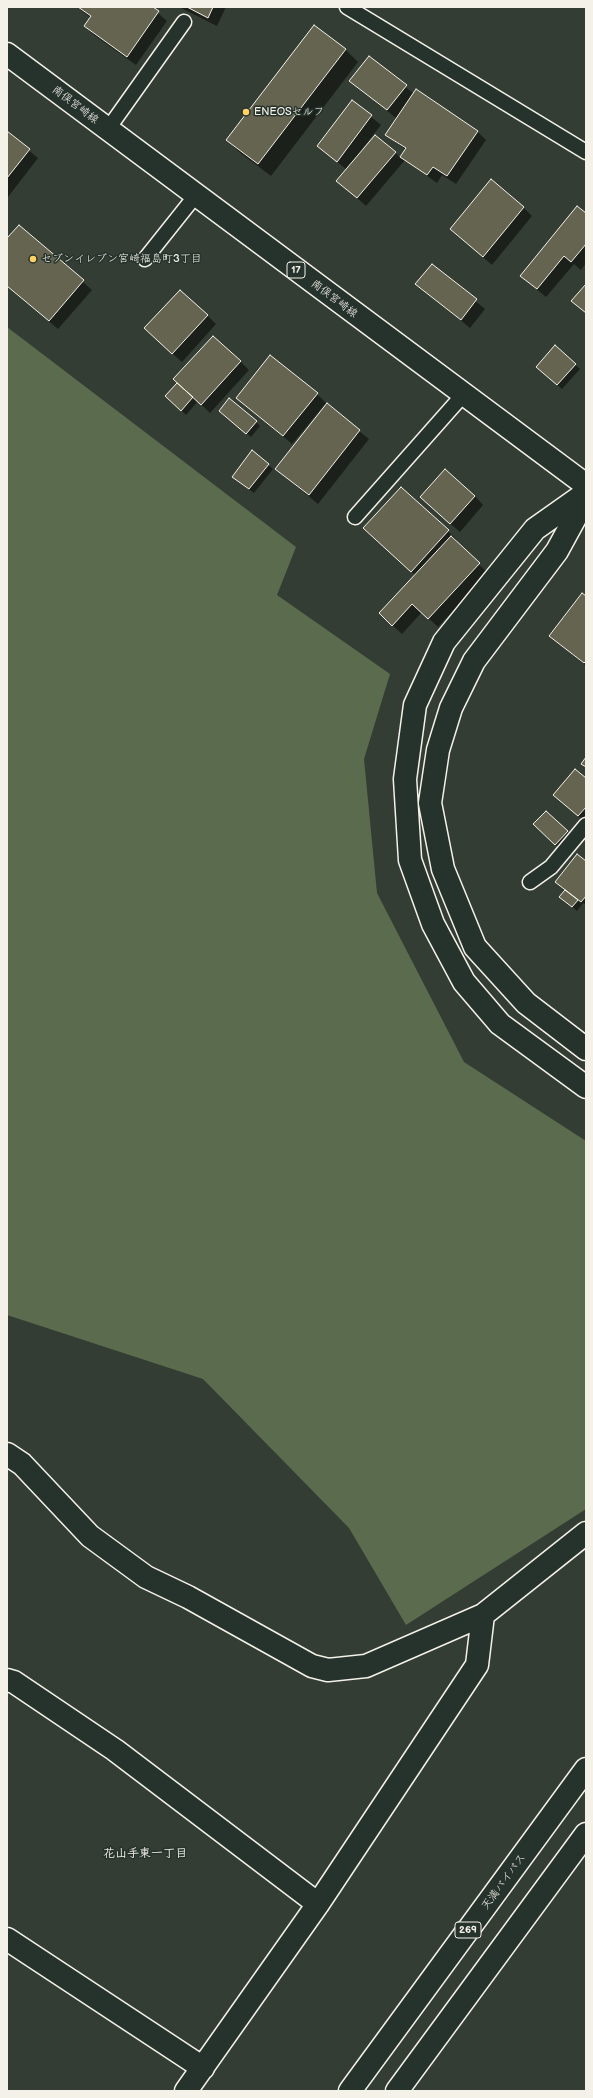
<!DOCTYPE html>
<html>
<head>
<meta charset="utf-8">
<style>
	body { margin:0 }
	#map { position:relative; width:593px; height:2098px; overflow:hidden; background:#333d34; font-family:"Balsamiq Sans",sans-serif }
	canvas { display:block }
	.frame { position:absolute; inset:0; border:8px solid #f4f1e8; pointer-events:none }
</style>
</head>
<body>
<div id="map">
<canvas width="593" height="2098"></canvas>
<div class="frame"></div>
</div>
<script>
const ctx = document.querySelector('canvas').getContext('2d');
ctx.lineJoin = 'round';
function fillPath(path, color) { ctx.fillStyle = color; ctx.fill(path, 'evenodd'); }
const shape = rows => new Path2D(rows.map(r => 'M' + r).join(''));
function trace(path, color, width, dash) { ctx.strokeStyle = color; ctx.lineWidth = width; ctx.lineCap = dash ? 'butt' : 'round'; ctx.setLineDash(dash || []); ctx.stroke(path); }
function label(font, color, halo, rows, align = 'center') {
  ctx.font = font + ' "Balsamiq Sans","Klee One",sans-serif'; ctx.lineWidth = 3; ctx.setLineDash([]); ctx.textBaseline = 'middle'; ctx.strokeStyle = halo; ctx.fillStyle = color; for (const [text, x, y, turn = 0] of rows) {
    ctx.save(); ctx.translate(x, y); ctx.rotate((+turn || 0) * Math.PI / 180); ctx.textAlign = isNaN(turn) ? turn : align; if (halo) ctx.strokeText(text, 0, 0); ctx.fillText(text, 0, 0); ctx.restore();
  }
}
fillPath(shape([
	[7,327,296,547,277,595,390,674,364,759,377,893,464,1062,586,1141,586,1509,406,1625,349,1528,203,1379,7,1315]
]), '#5b6b4d');
fillPath(shape([
	[77,7,151,7,167,21,136,65,94,35,85,26,91,18],
	[179,7,226,7,217,26],
	[345,49,358,62,271,176,239,152,227,140],
	[369,57,414,94,477,131,486,140,456,184,442,175,437,183,405,160,366,206,338,181,347,170,318,146,353,102,381,125,362,149,395,152,400,158,406,150,386,135,397,119,351,81],
	[7,132,38,158,8,197,7,196],
	[523,207,532,216,492,265,451,229],
	[586,214,586,263,581,270,574,264,546,297,521,276],
	[19,226,92,290,58,329,7,286,7,240],
	[432,265,485,309,470,328,417,284],
	[207,315,216,324,182,362,154,337],
	[555,347,580,369,562,389,542,371],
	[240,361,249,370,210,413,198,401,186,415,167,396,178,383],
	[317,394,326,403,292,444,237,398],
	[327,405,369,439,318,504,276,469],
	[220,411,256,422,260,426,251,437],
	[253,452,273,469,254,493,238,481],
	[401,488,448,531,457,540,455,542,488,573,438,627,422,612,402,634,389,622,416,576,373,537],
	[475,496,483,505,460,532,430,506],
	[586,598,586,666,550,636],
	[586,779,586,817,583,820,554,795],
	[546,812,572,836,560,849,534,824],
	[586,862,586,905,583,903,577,911,561,897]
]), '#0007');
const building = shape([
	[78,7,153,7,159,11,127,57,84,26,91,16,78,7],
	[187,7,213,7,208,18,187,7],
	[314,25,346,49,258,164,226,140,314,25],
	[369,56,407,85,387,110,349,81,369,56],
	[416,89,478,131,447,176,433,167,427,175,400,157,406,148,385,135,416,89],
	[352,100,372,115,337,162,317,146,352,100],
	[7,131,30,149,7,178,7,131],
	[375,135,396,152,357,198,336,181,375,135],
	[491,179,524,207,483,257,450,229,491,179],
	[577,206,586,213,586,244,571,262,564,256,537,289,520,276,577,206],
	[19,225,84,280,49,321,7,286,7,238,19,225],
	[432,264,477,299,461,320,415,284,432,264],
	[586,284,586,313,571,301,586,284],
	[180,290,208,315,172,354,144,328,180,290],
	[213,336,241,361,201,405,173,379,213,336],
	[555,345,576,364,557,385,536,367,555,345],
	[270,355,318,393,283,436,236,398,270,355],
	[177,383,193,397,181,411,165,396,177,383],
	[229,398,257,421,246,434,219,411,229,398],
	[327,403,360,430,309,495,275,469,327,403],
	[252,450,269,464,249,489,232,477,252,450],
	[445,469,475,496,450,524,420,497,445,469],
	[401,487,449,530,411,572,363,528,401,487],
	[451,536,480,563,428,619,412,604,392,626,379,613,451,536],
	[582,593,586,596,586,661,584,663,549,636,582,593],
	[586,757,586,767,581,764,586,757],
	[575,769,586,778,586,807,578,816,553,795,575,769],
	[546,811,568,831,555,845,533,824,546,811],
	[577,854,586,861,586,896,581,902,555,882,577,854],
	[565,890,578,900,572,907,559,897,565,890]
]);
fillPath(building, '#656450');
trace(building, '#f4f1e8', 1);
const service = shape([
	[347,7,586,152],
	[108,129,184,22],
	[145,259,196,195],
	[355,517,463,395],
	[530,882,551,867,586,825]
]);
const minor = shape([
	[7,1454,22,1464,90,1536,146,1577,188,1597,312,1666,328,1670,366,1666,483,1615,586,1533],
	[7,1680,14,1682,115,1750,318,1904],
	[7,1939,203,2068],
	[186,2091,318,1904,477,1665,483,1615]
]);
const primary = shape([
	[7,54,586,485]
]);
const trunk = shape([
	[586,493,535,529,444,642,415,705,405,779,410,860,433,924,464,982,500,1024,586,1087],
	[586,498,557,551,474,661,451,708,438,750,430,803,443,869,475,947,526,1003,586,1049],
	[350,2091,586,1769],
	[397,2091,586,1834]
]);
trace(service, '#f4f1e8', 17);
trace(minor, '#f4f1e8', 25);
trace(primary, '#f4f1e8', 25);
trace(trunk, '#f4f1e8', 25);
trace(service, '#26332d', 14);
trace(minor, '#26332d', 22);
trace(primary, '#26332d', 22);
trace(trunk, '#26332d', 22);
for (const [x, y, r, color] of [
	[246,112,4,"#ffd166"],
	[33,259,4,"#ffd166"]
]) { const dot = new Path2D(); dot.arc(x, y, r, 0, 2 * Math.PI); ctx.fillStyle = color; ctx.fill(dot); trace(dot, '#26332d', 1.5); }
for (const [x, y, w] of [
	[296,270,18],
	[468,1930,26]
]) { const box = new Path2D(); box.roundRect(x - w / 2, y - 8, w, 16, 3); ctx.fillStyle = '#26332d'; ctx.fill(box); trace(box, '#f4f1e8', 1); }
label('bold 10px', '#f4f1e8', null, [
	["17",296,270],
	["269",468,1930]
]);
label('11px', '#f4f1e8', '#26332d', [
	["南俣宮崎線",75,105,37],
	["南俣宮崎線",334,299,37],
	["天満バイパス",504,1882,-54]
]);
label('11px', '#f4f1e8', '#26332d', [
	["ENEOSセルフ",254,112],
	["セブンイレブン宮崎福島町3丁目",41,259]
], 'left');
label('bold 12px', '#f4f1e8', '#26332d', [
	["花山手東一丁目",145,1854]
]);
</script>
</body>
</html>
